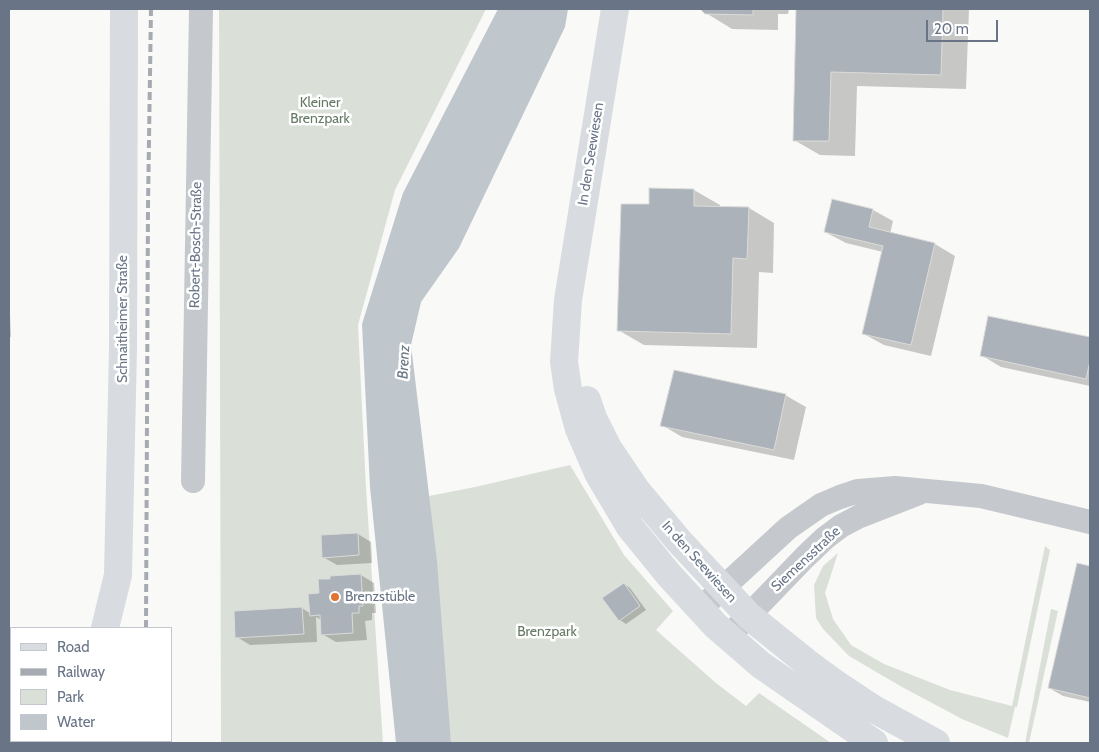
<!DOCTYPE html>
<html>
<head>
<meta charset="utf-8">
<style>
	body { margin:0 }
	#map { position:relative; width:1099px; height:752px; overflow:hidden; background:#f9f9f7; font-family:Cabin,sans-serif }
	canvas { display:block }
	.frame { position:absolute; inset:0; border:10px solid #697587; pointer-events:none }
	.legend { position:absolute; left:10px; top:627px; width:162px; height:115px; box-sizing:border-box; background:#fff; border:1px solid #c3c8cf; margin:0; padding:6px 9px; list-style:none; font-size:15px; color:#697587 }
	.legend li { display:flex; align-items:center; gap:10px; height:25px }
	.legend b { width:25px; border:1px solid #c3c8cf }
	.scale { position:absolute; left:926px; top:20px; width:72px; height:22px; box-sizing:border-box; border:2px solid #697587; border-top:0; padding-left:6px; font-size:15px; line-height:18px; white-space:nowrap; color:#697587; -webkit-text-stroke:4px #fff; paint-order:stroke }
</style>
</head>
<body>
<div id="map">
<canvas width="1099" height="752"></canvas>
<div class="frame"></div>
<ul class="legend">
<li><b style="height:6px;background:#d8dbdf"></b>Road</li>
<li><b style="height:6px;background:#a6aab1"></b>Railway</li>
<li><b style="height:14px;background:#dae0d8"></b>Park</li>
<li><b style="height:14px;background:#bfc7cd"></b>Water</li>
</ul>
<div class="scale">20 m</div>
</div>
<script>
const ctx = document.querySelector('canvas').getContext('2d');
ctx.lineJoin = 'round';
function fillPath(path, color) { ctx.fillStyle = color; ctx.fill(path, 'evenodd'); }
const shape = rows => new Path2D(rows.map(r => 'M' + r).join(''));
function trace(path, color, width, dash) { ctx.strokeStyle = color; ctx.lineWidth = width; ctx.lineCap = dash ? 'butt' : 'round'; ctx.setLineDash(dash || []); ctx.stroke(path); }
function label(font, color, halo, rows, align = 'center') {
  ctx.font = font + ' Cabin,sans-serif'; ctx.lineWidth = 5; ctx.setLineDash([]); ctx.textBaseline = 'middle'; ctx.strokeStyle = halo; ctx.fillStyle = color; for (const [text, x, y, turn = 0] of rows) {
    ctx.save(); ctx.translate(x, y); ctx.rotate((+turn || 0) * Math.PI / 180); ctx.textAlign = isNaN(turn) ? turn : align; if (halo) ctx.strokeText(text, 0, 0); ctx.fillText(text, 0, 0); ctx.restore();
  }
}
fillPath(shape([
	[219,9,486,9,395,190,358,325,366,488,383,743,221,743],
	[570,465,624,555,673,611,656,630,716,683,746,706,759,693,831,743,451,743,424,497,475,487],
	[1045,546,1050,550,1017,707,1015,707,1008,738,962,719,902,687,849,656,823,629,816,618,814,585,823,566,838,553,825,593,833,619,851,645,884,664,950,690,1012,706],
	[1051,609,1058,611,1029,743,1025,743]
]), '#dae0d8');
fillPath(shape([
	[498,9,568,9,565,27,459,248,421,302,411,345,437,561,451,743,396,743,370,487,362,324,403,193]
]), '#bfc7cd');
fillPath(shape([
	[701,9,789,9,788,14,778,14,778,30,732,29,706,13],
	[798,9,969,9,966,89,857,86,855,156,820,155,794,140],
	[694,190,720,205,720,208,749,208,774,223,773,273,759,272,757,348,644,345,618,330,650,205],
	[833,200,873,210,893,221,890,234,935,244,955,256,931,356,884,345,864,334,883,252,846,243,825,232],
	[9,291,11,337,9,337],
	[989,317,1090,338,1090,386,1001,367,981,355],
	[785,395,806,407,794,460,682,437,662,425],
	[358,534,371,542,372,563,337,565,323,557],
	[1078,565,1090,567,1090,702,1063,696,1049,688],
	[361,575,374,583,376,613,372,613,372,620,365,621,367,640,336,642,322,634,321,620,316,617,317,642,250,645,237,637,235,612,302,608,311,614,320,594],
	[624,584,630,588,646,610,626,624,620,620],
	[9,697,11,701,11,741,37,741,39,743,9,743]
]), '#0003');
const building = shape([
	[700,9,753,9,753,15,705,14,700,9],
	[796,9,943,9,941,75,831,72,829,141,793,141,796,9],
	[649,188,694,189,694,206,749,207,747,259,733,258,731,334,617,331,621,204,649,204,649,188],
	[832,199,873,209,869,227,935,243,911,345,862,334,883,246,824,232,832,199],
	[988,316,1090,337,1090,361,1086,379,980,356,988,316],
	[674,370,786,394,774,450,660,426,674,370],
	[358,533,359,555,322,558,321,535,358,533],
	[1077,563,1090,566,1090,698,1048,688,1077,563],
	[361,574,363,606,359,606,359,613,352,613,353,633,321,635,320,615,310,616,308,594,319,593,318,579,330,579,330,576,361,574],
	[624,583,640,606,619,621,602,598,624,583],
	[302,607,304,634,235,638,234,611,302,607]
]);
fillPath(building, '#acb2b9');
trace(building, '#dbdbd9', 1);
trace(shape([
	[193,481,201,9],
	[700,609,788,528,821,505,840,497,858,491,895,488,981,496,1090,522],
	[728,637,805,557,825,538,841,526,860,516,919,493]
]), '#c5c8cc', 24);
trace(shape([
	[615,9,568,300,564,362,568,389,579,429,598,473,630,527,669,575,716,626,761,665,874,743],
	[587,400,593,418,608,448,637,491,679,541,749,616,806,662,836,684,872,708,936,743],
	[105,628,118,575,123,348,124,9],
	[74,743,75,741]
]), '#d8dbdf', 28);
trace(shape([
	[146,628,148,206,151,9],
	[145,743,145,741]
]), '#a6aab1', 4, [8, 4]);
for (const [x, y, r, color] of [
	[335,597,5,"#df7431"]
]) { const dot = new Path2D(); dot.arc(x, y, r, 0, 2 * Math.PI); ctx.fillStyle = color; ctx.fill(dot); trace(dot, '#fff', 2); }
label('14px', '#657964', '#fff', [
	["Kleiner",320,103],
	["Brenzpark",320,119],
	["Brenzpark",547,632]
]);
label('14px', '#697587', '#fff', [
	["In den Seewiesen",591,154,-81],
	["Robert-Bosch-Straße",196,245,-89],
	["Schnaitheimer Straße",123,319,-90],
	["Siemensstraße",806,559,-43],
	["In den Seewiesen",699,562,48]
]);
label('14px', '#697587', '#fff', [
	["Brenzstüble",345,597]
], 'left');
label('italic 15px', '#657682', '#fff', [
	["Brenz",404,362,-87]
]);
</script>
</body>
</html>
